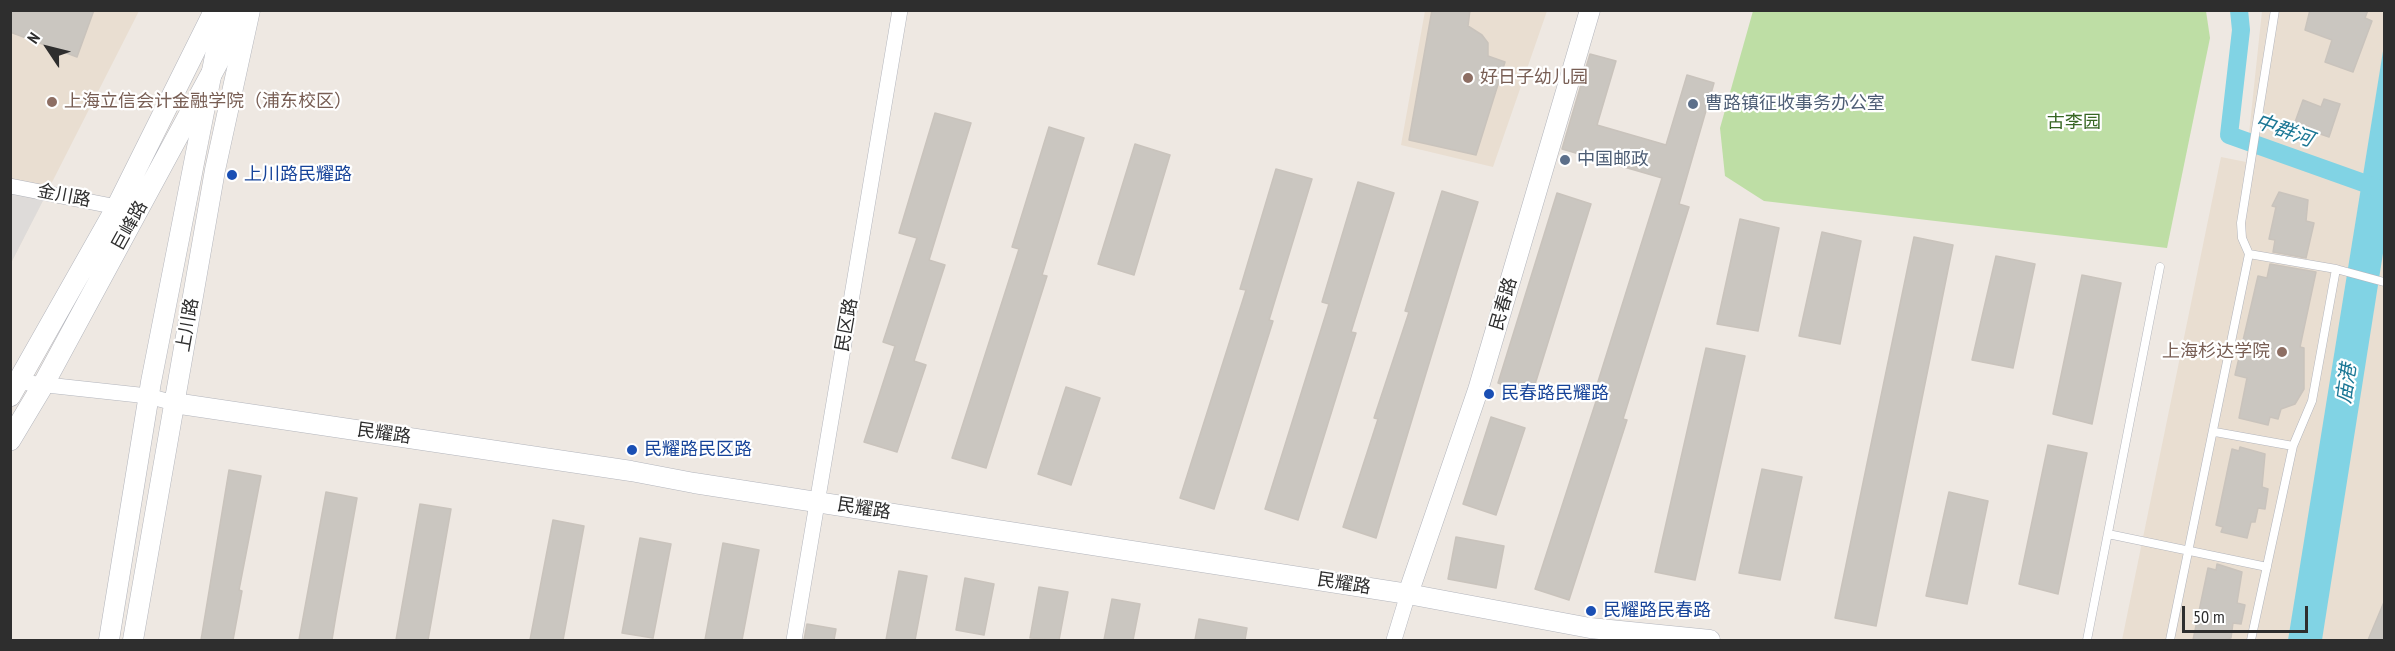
<!DOCTYPE html>
<html>
<head>
<meta charset="utf-8">
<style>
	body { margin:0 }
	#map { position:relative; width:2395px; height:651px; overflow:hidden; background:#eee8e2; font-family:"PT Sans Narrow",sans-serif }
	canvas { display:block }
	.frame { position:absolute; inset:0; border:12px solid #2e2e2e; pointer-events:none }
	.north { position:absolute; left:18px; top:18px; width:60px; height:60px; -webkit-text-stroke:4px #fff; paint-order:stroke; rotate:305deg; font-size:16px; font-weight:700; line-height:24px; text-align:center; color:#2e2e2e }
	.north::after { content:''; display:block; margin:auto; width:21px; height:27px; background:#2e2e2e; clip-path:polygon(50% 0,100% 100%,50% 72%,0 100%) }
	.scale { position:absolute; left:2182px; top:606px; width:126px; height:27px; box-sizing:border-box; border:3px solid #2e2e2e; border-top:0; padding-left:8px; font-size:18px; line-height:21px; white-space:nowrap; color:#2e2e2e; -webkit-text-stroke:4px #fff; paint-order:stroke }
</style>
</head>
<body>
<div id="map">
<canvas width="2395" height="651"></canvas>
<div class="frame"></div>
<div class="north">N</div>
<div class="scale">50 m</div>
</div>
<script>
const ctx = document.querySelector('canvas').getContext('2d');
ctx.lineJoin = 'round';
function fillPath(path, color) { ctx.fillStyle = color; ctx.fill(path, 'evenodd'); }
const shape = rows => new Path2D(rows.map(r => 'M' + r).join(''));
function trace(path, color, width, dash) { ctx.strokeStyle = color; ctx.lineWidth = width; ctx.lineCap = dash ? 'butt' : 'round'; ctx.setLineDash(dash || []); ctx.stroke(path); }
function label(font, color, halo, rows, align = 'center') {
  ctx.font = font + ' "PT Sans Narrow","Noto Sans SC",sans-serif'; ctx.lineWidth = 4.5; ctx.setLineDash([]); ctx.textBaseline = 'middle'; ctx.strokeStyle = halo; ctx.fillStyle = color; for (const [text, x, y, turn = 0] of rows) {
    ctx.save(); ctx.translate(x, y); ctx.rotate((+turn || 0) * Math.PI / 180); ctx.textAlign = isNaN(turn) ? turn : align; if (halo) ctx.strokeText(text, 0, 0); ctx.fillText(text, 0, 0); ctx.restore();
  }
}
fillPath(shape([
	[11,11,139,11,11,263],
	[1425,11,1547,11,1493,167,1401,145],
	[2262,11,2384,11,2384,640,2122,640,2221,157,2246,162]
]), '#e9ded1');
fillPath(shape([
	[1753,11,2206,11,2210,38,2167,248,1764,201,1725,176,1720,128]
]), '#bedea5');
fillPath(shape([
	[11,186,47,193,11,263]
]), '#dedbd9');
fillPath(shape([
	[2384,45,2384,247,2322,640,2288,640]
]), '#81d3e4');
trace(shape([
	[2239,10,2241,30,2229,135,2375,187]
]), '#81d3e4', 18);
const building = shape([
	[10,10,94,10,77,57,10,32,10,10],
	[1432,10,1470,10,1468,26,1482,35,1488,43,1488,56,1505,62,1476,155,1409,140,1432,10],
	[2310,10,2368,10,2365,18,2372,21,2353,72,2325,62,2332,40,2305,30,2310,10],
	[1590,54,1616,61,1597,125,1666,145,1687,75,1714,83,1679,204,1689,207,1623,419,1627,420,1569,600,1535,589,1600,389,1596,388,1662,178,1562,149,1590,54],
	[2324,99,2340,104,2329,137,2294,125,2303,100,2321,107,2324,99],
	[935,113,971,123,929,260,945,265,914,361,926,365,897,452,864,442,895,346,883,342,917,238,899,233,935,113],
	[1049,127,1084,138,1042,275,1047,276,986,468,952,458,1019,249,1012,247,1049,127],
	[1135,144,1170,155,1134,275,1098,264,1135,144],
	[1276,169,1312,179,1269,320,1273,321,1214,509,1180,498,1246,290,1240,289,1276,169],
	[1358,182,1394,193,1351,332,1356,333,1298,520,1265,509,1329,304,1322,302,1358,182],
	[1442,191,1478,202,1376,538,1343,527,1378,419,1374,418,1409,312,1405,311,1442,191],
	[2279,192,2308,200,2306,221,2314,223,2306,258,2273,252,2275,240,2269,239,2276,207,2272,206,2279,192],
	[1557,193,1591,204,1532,394,1498,383,1557,193],
	[1740,219,1779,228,1758,331,1717,324,1740,219],
	[1822,232,1861,241,1840,344,1799,336,1822,232],
	[1914,237,1953,245,1876,626,1835,618,1914,237],
	[1996,256,2035,264,2013,368,1972,360,1996,256],
	[2270,264,2316,272,2300,347,2304,348,2304,389,2295,404,2281,409,2278,419,2270,417,2268,425,2239,418,2247,378,2235,375,2258,276,2267,278,2270,264],
	[2082,275,2121,283,2092,424,2053,414,2082,275],
	[1706,348,1745,356,1695,580,1655,572,1706,348],
	[1066,387,1100,398,1071,485,1038,474,1066,387],
	[1491,417,1525,428,1496,515,1463,504,1491,417],
	[2048,445,2087,453,2058,594,2019,584,2048,445],
	[2240,447,2265,454,2262,487,2268,489,2265,509,2258,508,2255,522,2251,522,2247,538,2221,532,2223,527,2216,525,2232,449,2239,451,2240,447],
	[1762,469,1802,477,1780,580,1739,573,1762,469],
	[229,470,261,476,239,590,242,591,233,640,201,640,229,470],
	[326,492,357,498,336,615,332,640,299,640,326,492],
	[1949,492,1988,501,1967,604,1926,596,1949,492],
	[420,504,451,509,431,623,428,640,396,640,420,504],
	[553,520,584,526,563,640,530,640,553,520],
	[1456,537,1504,546,1496,588,1448,579,1456,537],
	[640,538,671,544,653,638,622,633,640,538],
	[723,543,759,550,742,640,705,640,723,543],
	[2217,564,2242,572,2237,603,2245,605,2241,624,2233,623,2231,638,2224,640,2193,640,2208,568,2216,570,2217,564],
	[899,571,927,576,915,640,886,640,899,571],
	[965,578,994,584,984,635,956,630,965,578],
	[1039,587,1068,592,1059,640,1030,638,1039,587],
	[1112,599,1140,604,1133,640,1104,640,1112,599],
	[2384,602,2385,640,2368,640,2384,602],
	[1199,619,1247,628,1245,640,1195,640,1199,619],
	[807,624,836,629,834,640,804,640,807,624]
]);
fillPath(building, '#cac6c0');
trace(building, '#c9c3bc', 1.5);
const service = shape([
	[2249,254,2336,269,2312,401,2293,446,2251,640],
	[2336,269,2384,282],
	[2215,432,2293,446],
	[2108,534,2267,567],
	[2087,640,2160,267],
	[2170,640,2249,254,2242,238,2241,223,2275,10]
]);
const minor = shape([
	[10,186,117,207],
	[10,381,148,396,174,403],
	[794,640,900,10],
	[1394,640,1408,594]
]);
const tertiary = shape([
	[174,403,631,471,694,483,1408,594,1590,628,1710,640],
	[1408,594,1478,390,1590,10],
	[109,640,151,382,224,10],
	[133,640,215,170,250,10]
]);
const secondary = shape([
	[10,396,117,207,215,10],
	[10,440,43,385,246,10]
]);
trace(service, '#b3b5bc', 9);
trace(minor, '#b3b5bc', 16);
trace(tertiary, '#b3b5bc', 21);
trace(secondary, '#b3b5bc', 22);
trace(service, '#fff', 8);
trace(minor, '#fff', 15);
trace(tertiary, '#fff', 20);
trace(secondary, '#fff', 21);
for (const [x, y, r, color] of [
	[1468,78,6,"#8d6e63"],
	[52,102,6,"#8d6e63"],
	[1693,104,6,"#5c6f8a"],
	[1565,160,6,"#5c6f8a"],
	[232,175,6,"#1a4fb4"],
	[2282,352,6,"#8d6e63"],
	[1489,394,6,"#1a4fb4"],
	[632,450,6,"#1a4fb4"],
	[1591,611,6,"#1a4fb4"]
]) { const dot = new Path2D(); dot.arc(x, y, r, 0, 2 * Math.PI); ctx.fillStyle = color; ctx.fill(dot); trace(dot, '#fff', 2); }
label('18px', '#785e54', '#fff', [
	["好日子幼儿园",1480,78],
	["上海立信会计金融学院（浦东校区）",64,102],
	["上海杉达学院",2270,352,"right"]
], 'left');
label('18px', '#4e5e75', '#fff', [
	["曹路镇征收事务办公室",1705,104],
	["中国邮政",1577,160]
], 'left');
label('18px', '#376623', '#fff', [
	["古李园",2074,123]
]);
label('18px', '#164399', '#fff', [
	["上川路民耀路",244,175],
	["民春路民耀路",1501,394],
	["民耀路民区路",644,450],
	["民耀路民春路",1603,611]
], 'left');
label('18px', '#2e2e2e', '#fff', [
	["金川路",64,196,11],
	["巨峰路",130,226,-61],
	["民春路",1504,304,-74],
	["上川路",188,325,-80],
	["民区路",847,325,-80],
	["民耀路",384,434,8],
	["民耀路",864,509,9],
	["民耀路",1344,584,9]
]);
label('italic 20px', '#1b7795', '#fff', [
	["中群河",2284,131,20],
	["庙港",2347,384,-82]
]);
</script>
</body>
</html>
